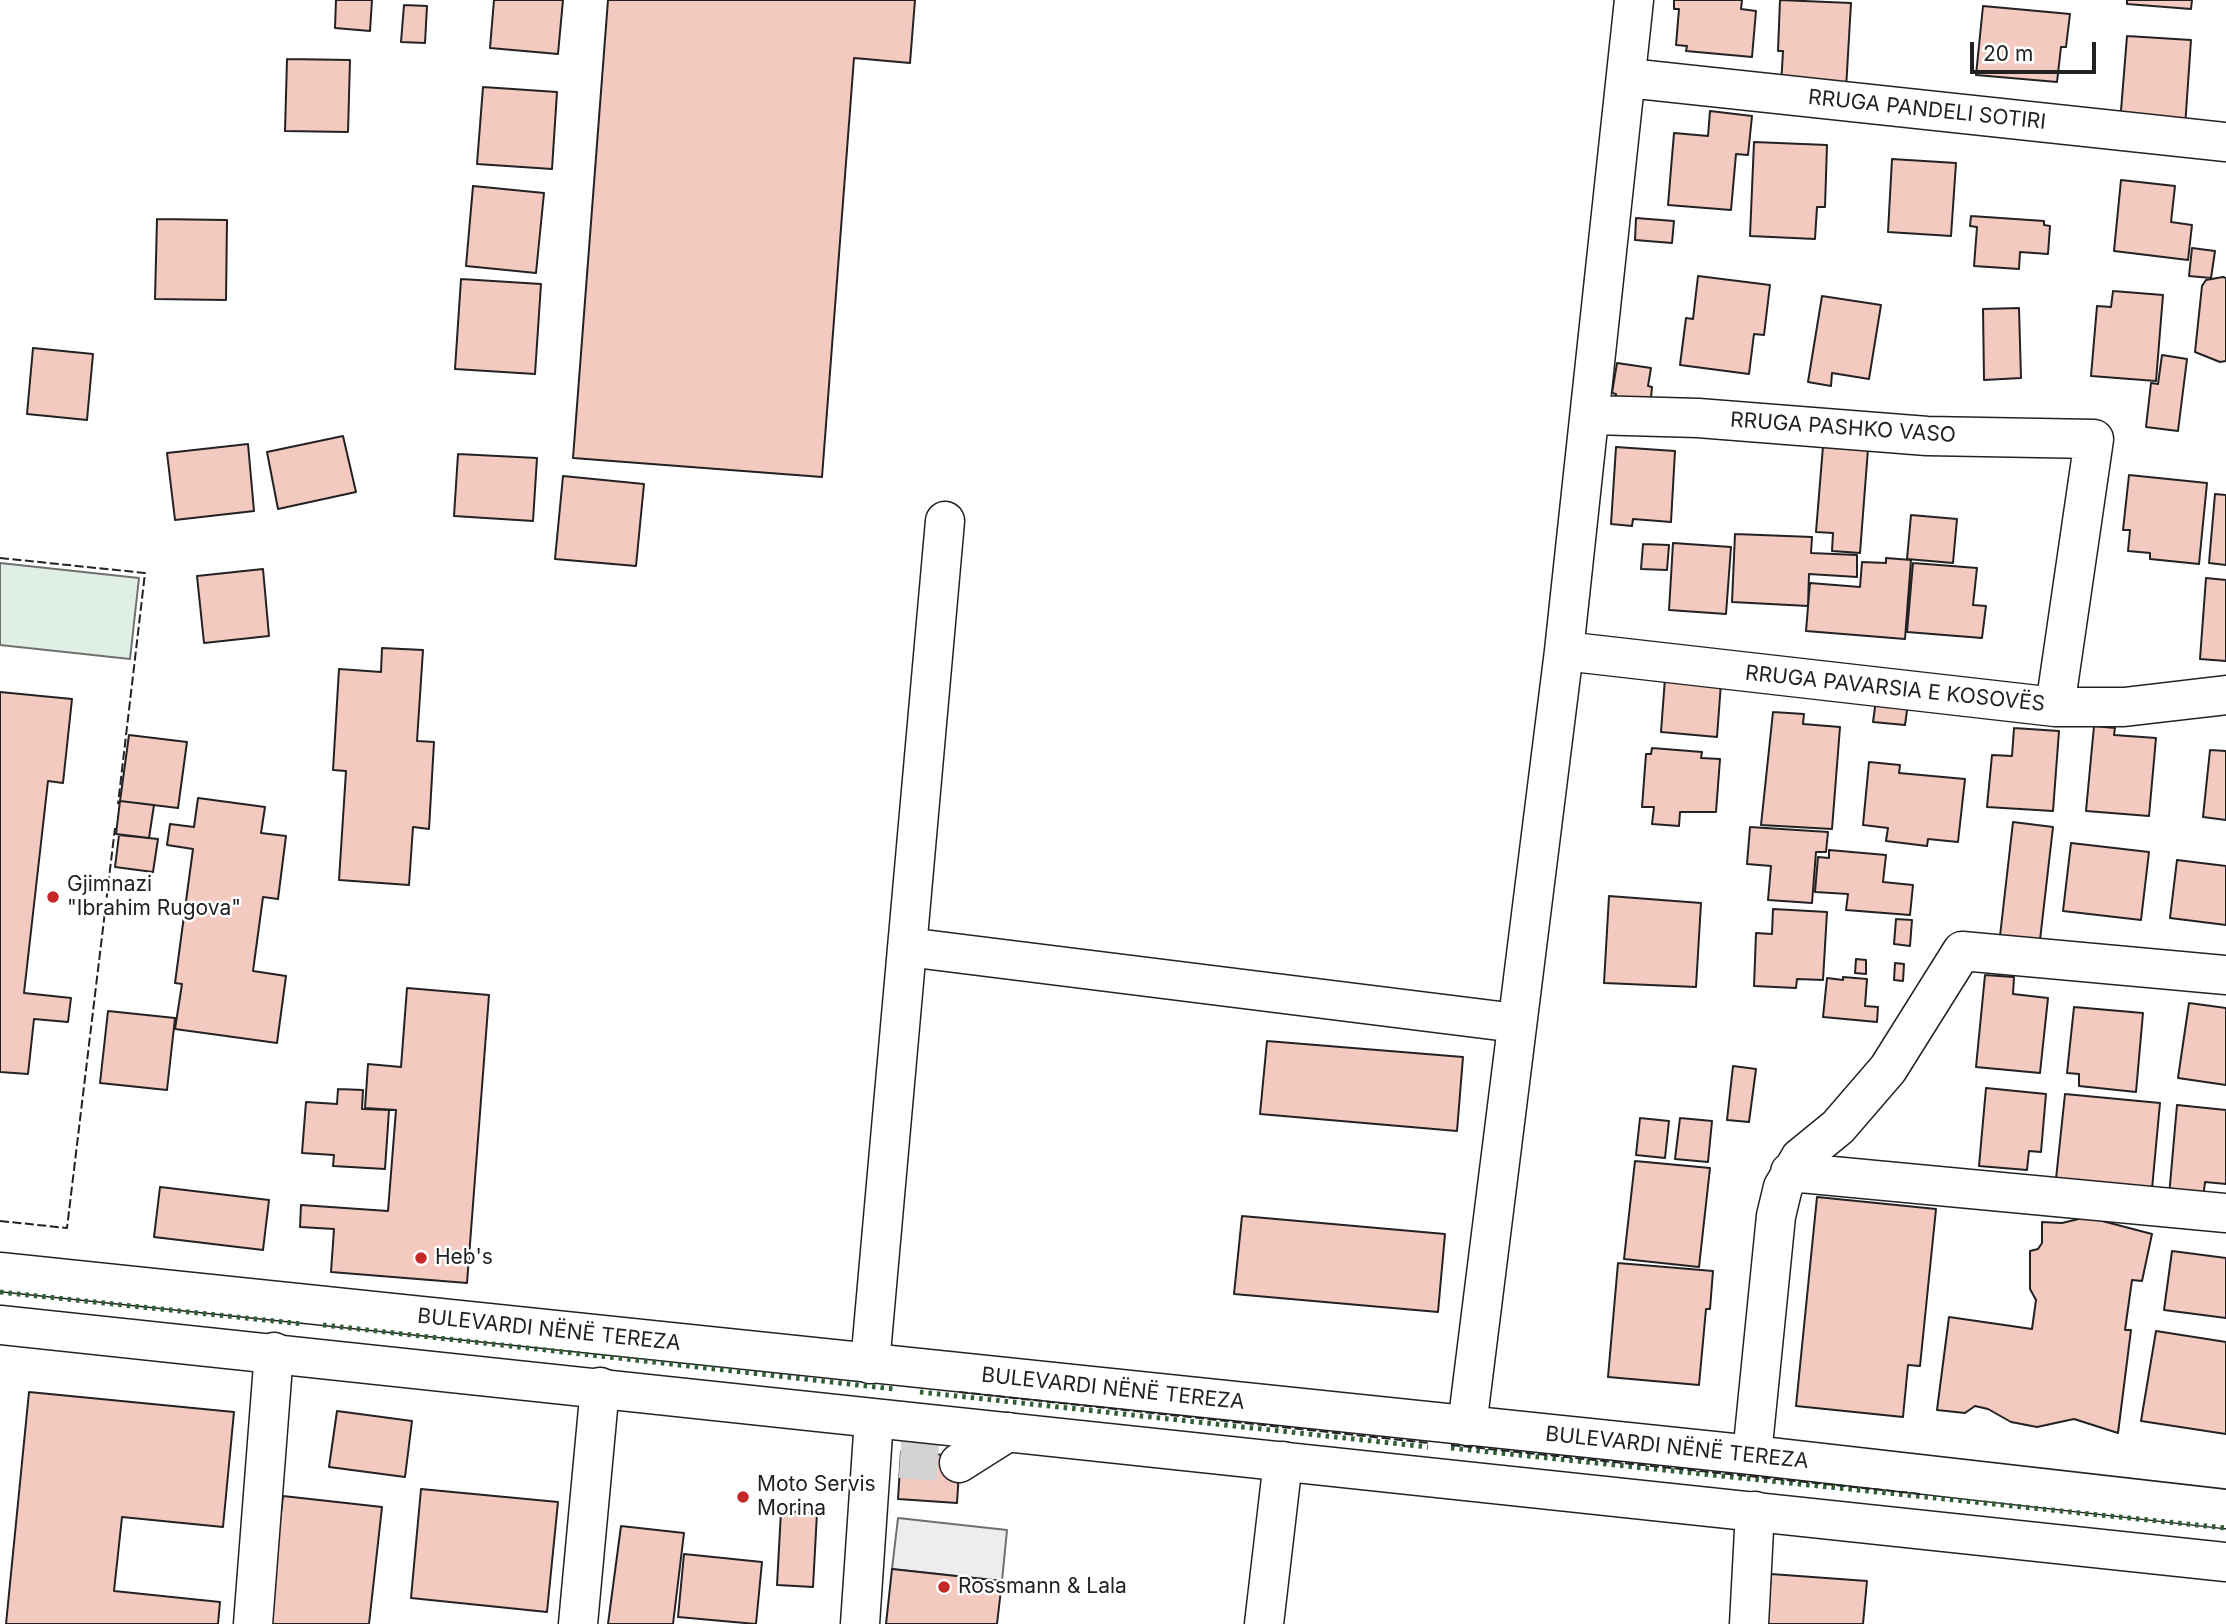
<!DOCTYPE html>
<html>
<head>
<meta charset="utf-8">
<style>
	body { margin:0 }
	#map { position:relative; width:2226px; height:1624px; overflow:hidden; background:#fff; font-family:Inter,sans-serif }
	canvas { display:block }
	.scale { position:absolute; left:1970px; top:42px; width:126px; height:32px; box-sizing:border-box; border:4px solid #222; border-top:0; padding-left:9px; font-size:21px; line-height:24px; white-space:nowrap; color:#222; -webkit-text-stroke:5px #fff; paint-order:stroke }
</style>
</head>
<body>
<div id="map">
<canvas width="2226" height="1624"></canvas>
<div class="scale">20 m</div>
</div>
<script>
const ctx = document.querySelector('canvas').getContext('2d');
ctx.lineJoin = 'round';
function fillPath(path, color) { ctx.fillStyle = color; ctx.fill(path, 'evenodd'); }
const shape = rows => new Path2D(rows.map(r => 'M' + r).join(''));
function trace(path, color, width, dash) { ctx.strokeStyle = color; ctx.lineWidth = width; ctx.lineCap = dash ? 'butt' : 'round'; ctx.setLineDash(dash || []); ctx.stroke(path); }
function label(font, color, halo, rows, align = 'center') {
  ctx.font = font + ' Inter,sans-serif'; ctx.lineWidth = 5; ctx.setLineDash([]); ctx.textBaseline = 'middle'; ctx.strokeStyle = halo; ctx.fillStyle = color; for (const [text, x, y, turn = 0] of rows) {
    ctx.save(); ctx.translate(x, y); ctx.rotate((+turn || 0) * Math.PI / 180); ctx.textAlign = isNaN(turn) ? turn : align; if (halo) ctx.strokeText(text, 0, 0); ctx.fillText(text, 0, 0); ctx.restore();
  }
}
const green = shape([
	[0,563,139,578,130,659,0,645,0,563]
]);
fillPath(green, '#e0efe3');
trace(green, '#6f6f6f', 2);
const parking = shape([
	[898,1518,1007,1530,1002,1581,892,1569,898,1518]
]);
fillPath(parking, '#ededed');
trace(parking, '#6f6f6f', 2);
const building = shape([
	[336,0,372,0,370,31,335,28,336,0],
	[494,0,563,0,558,54,490,48,494,0],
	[608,0,915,0,910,63,854,58,822,477,573,458,608,0],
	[1674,0,1742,0,1741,9,1756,11,1752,57,1686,51,1687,46,1676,45,1679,9,1674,9,1674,0],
	[1780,0,1851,3,1846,89,1781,86,1783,51,1778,51,1780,0],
	[2127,0,2192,0,2191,9,2127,4,2127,0],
	[404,5,427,6,425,43,401,42,404,5],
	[1983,6,2070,14,2066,47,2061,47,2057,82,1976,75,1983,6],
	[2127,36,2191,40,2185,127,2120,123,2127,36],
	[287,59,350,60,348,132,285,131,287,59],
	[483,87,557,92,552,169,477,164,483,87],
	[1710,111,1752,116,1748,155,1736,154,1731,210,1668,205,1674,133,1708,136,1710,111],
	[1754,142,1827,145,1825,207,1817,207,1815,239,1750,236,1754,142],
	[1892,159,1956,163,1951,236,1888,232,1892,159],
	[2121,180,2175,186,2171,222,2192,225,2188,260,2114,251,2121,180],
	[473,186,544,193,536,273,466,266,473,186],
	[1971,216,2044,221,2044,225,2050,226,2048,254,2020,252,2019,269,1974,266,1977,227,1970,226,1971,216],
	[1636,218,1674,221,1672,243,1635,240,1636,218],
	[157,219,227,220,226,300,155,299,157,219],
	[2192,248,2215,251,2211,278,2189,276,2192,248],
	[1698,276,1770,285,1764,335,1754,334,1749,374,1680,365,1686,318,1693,319,1698,276],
	[2223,277,2226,278,2226,361,2220,362,2195,352,2202,286,2206,280,2223,277],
	[461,279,541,284,535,374,455,369,461,279],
	[2113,291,2163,295,2156,381,2091,376,2097,306,2111,307,2113,291],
	[1822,296,1881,305,1869,379,1832,373,1831,386,1808,382,1822,296],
	[2019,308,2021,378,1984,380,1983,309,2019,308],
	[33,348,93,354,87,420,27,414,33,348],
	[2162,355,2187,359,2178,431,2146,427,2151,383,2158,384,2162,355],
	[1617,363,1651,368,1648,386,1652,387,1651,398,1615,401,1616,394,1612,393,1617,363],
	[343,436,356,492,278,509,267,452,343,436],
	[248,444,254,511,175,520,167,453,248,444],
	[1823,446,1868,449,1860,553,1832,551,1833,533,1816,532,1823,446],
	[1616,447,1675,451,1671,522,1633,519,1632,526,1611,524,1616,447],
	[458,454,537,458,533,521,454,516,458,454],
	[2129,475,2207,483,2199,564,2150,559,2150,553,2128,551,2130,530,2123,530,2129,475],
	[563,476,644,484,636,566,555,559,563,476],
	[2215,494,2226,495,2226,565,2209,563,2215,494],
	[1911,515,1957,519,1953,563,1907,559,1911,515],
	[1735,534,1812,537,1811,553,1857,555,1857,577,1809,574,1808,606,1732,602,1735,534],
	[1673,543,1731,547,1726,614,1669,610,1673,543],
	[1643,544,1669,545,1667,570,1641,569,1643,544],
	[1886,558,1911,560,1905,639,1806,631,1810,583,1860,587,1862,562,1886,563,1886,558],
	[1913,563,1977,568,1973,605,1986,606,1982,638,1907,632,1913,563],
	[263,569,269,636,204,643,197,576,263,569],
	[2206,578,2226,580,2226,661,2200,659,2206,578],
	[382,648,423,650,417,741,434,742,429,829,413,827,409,885,339,880,346,771,333,770,339,669,381,672,382,648],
	[1665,678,1721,683,1717,737,1661,732,1665,678],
	[0,692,72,699,63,783,48,781,24,993,71,998,68,1022,34,1019,28,1074,0,1072,0,692],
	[1876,700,1908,703,1905,725,1873,722,1876,700],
	[1773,712,1804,714,1803,724,1840,727,1832,829,1761,825,1773,712],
	[2094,726,2115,728,2114,735,2156,738,2149,816,2086,811,2094,726],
	[2014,728,2059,731,2053,811,1987,807,1992,755,2012,756,2014,728],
	[129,735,187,742,178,808,120,801,129,735],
	[1652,748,1702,752,1701,758,1720,759,1716,812,1680,812,1679,826,1652,824,1654,807,1642,807,1646,754,1651,754,1652,748],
	[2210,750,2226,751,2226,820,2203,817,2210,750],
	[1869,762,1900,765,1899,773,1965,779,1958,842,1928,839,1927,846,1886,841,1888,828,1863,825,1869,762],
	[198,798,265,807,261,833,286,836,278,899,263,897,253,971,286,976,277,1043,175,1029,182,984,175,983,193,849,167,845,170,824,194,827,198,798],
	[120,801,154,805,149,838,116,834,120,801],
	[2013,822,2053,827,2040,940,2000,936,2013,822],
	[1750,827,1828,832,1826,852,1816,852,1812,903,1768,900,1771,866,1747,864,1750,827],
	[119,835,158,839,153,872,115,867,119,835],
	[2071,843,2149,852,2141,920,2063,911,2071,843],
	[1829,850,1886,855,1883,882,1913,885,1910,915,1846,910,1848,894,1815,892,1818,857,1829,858,1829,850],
	[2177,860,2226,866,2226,925,2170,918,2177,860],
	[1609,896,1701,903,1696,987,1604,983,1609,896],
	[1773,909,1827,912,1823,980,1797,979,1796,988,1754,986,1756,933,1772,934,1773,909],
	[1896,919,1912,920,1910,946,1894,944,1896,919],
	[1856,959,1866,960,1866,974,1855,973,1856,959],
	[1895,963,1904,964,1903,981,1894,980,1895,963],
	[1985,975,2014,977,2013,994,2048,998,2040,1073,1976,1067,1985,975],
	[1843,977,1867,979,1865,1006,1878,1007,1877,1022,1823,1017,1827,978,1843,980,1843,977],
	[407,988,489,995,467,1283,331,1272,334,1229,300,1227,301,1205,388,1211,396,1110,365,1108,368,1064,401,1067,407,988],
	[2189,1003,2226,1008,2226,1085,2178,1078,2189,1003],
	[2074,1007,2143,1013,2136,1092,2079,1086,2079,1074,2067,1073,2074,1007],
	[108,1011,175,1018,167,1090,100,1083,108,1011],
	[1267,1041,1463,1057,1457,1131,1260,1114,1267,1041],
	[1733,1066,1756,1069,1749,1122,1727,1120,1733,1066],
	[1986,1088,2046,1094,2041,1152,2029,1151,2027,1170,1979,1166,1986,1088],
	[338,1089,363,1090,362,1109,389,1110,385,1169,333,1166,334,1155,302,1153,306,1102,337,1104,338,1089],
	[2065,1094,2160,1103,2152,1189,2056,1179,2065,1094],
	[2177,1105,2226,1110,2226,1184,2205,1182,2203,1199,2169,1196,2177,1105],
	[1640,1118,1669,1121,1665,1158,1636,1155,1640,1118],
	[1680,1118,1712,1121,1708,1162,1675,1159,1680,1118],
	[1635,1161,1710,1168,1699,1267,1624,1259,1635,1161],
	[160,1187,269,1200,263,1250,154,1237,160,1187],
	[1817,1197,1936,1209,1920,1366,1908,1365,1903,1417,1796,1406,1817,1197],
	[1242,1216,1445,1234,1438,1312,1234,1294,1242,1216],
	[2087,1217,2152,1234,2142,1281,2132,1280,2125,1330,2131,1330,2118,1433,2074,1419,2037,1427,2011,1422,1988,1409,1975,1406,1965,1413,1937,1410,1949,1317,2032,1329,2036,1300,2030,1289,2030,1251,2038,1249,2042,1243,2042,1222,2062,1223,2087,1217],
	[2172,1251,2226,1258,2226,1318,2164,1310,2172,1251],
	[1618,1263,1713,1271,1710,1309,1706,1309,1699,1385,1608,1377,1618,1263],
	[2156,1331,2226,1342,2226,1434,2141,1421,2156,1331],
	[29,1392,234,1412,223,1527,122,1517,114,1591,220,1602,218,1624,6,1624,29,1392],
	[337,1411,412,1421,405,1477,329,1467,337,1411],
	[901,1452,960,1456,957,1503,898,1499,901,1452],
	[421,1489,558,1502,547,1612,411,1598,421,1489],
	[283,1496,382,1507,369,1624,268,1624,283,1496],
	[781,1511,817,1513,813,1587,777,1585,781,1511],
	[621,1526,684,1533,673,1624,608,1624,621,1526],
	[684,1554,762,1562,756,1624,678,1617,684,1554],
	[892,1569,1002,1581,997,1624,886,1624,892,1569],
	[1771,1574,1867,1581,1863,1624,1767,1624,1771,1574]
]);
fillPath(building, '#f3c9c0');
trace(building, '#222', 2);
trace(shape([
	[900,1459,959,1463]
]), '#d3d3d3', 38, [38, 19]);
const minor = shape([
	[1628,78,2226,142],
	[1592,415,1698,418,1927,436,2094,439,2055,707],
	[1564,651,2055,707,2124,707,2226,695],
	[907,947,1516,1023],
	[1790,1172,2226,1213],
	[870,1364,945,521],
	[1467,1426,1564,651,1634,0],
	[1752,1455,1776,1216,1783,1187,1800,1158,1838,1127,1888,1069,1962,951,2226,975],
	[959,1463,1008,1432],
	[253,1624,274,1352],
	[578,1624,600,1387],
	[860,1624,874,1419],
	[1264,1624,1283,1461],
	[1749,1624,1755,1511]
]);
const major = shape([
	[0,1272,1752,1455,2226,1509],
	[0,1325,2226,1562]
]);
trace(minor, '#222', 41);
trace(major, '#222', 41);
trace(minor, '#fff', 38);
trace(major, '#fff', 38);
trace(shape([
	[0,1292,303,1324],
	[323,1325,894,1389],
	[920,1392,1428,1447],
	[1451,1448,2226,1528]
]), '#2f5e38', 5, [3.5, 5]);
trace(shape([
	[0,558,145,573,118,804],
	[0,1221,67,1228,115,828],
	[959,1392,1429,1443],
	[1451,1445,1921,1494]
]), '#222', 2, [9, 3.5]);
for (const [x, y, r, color] of [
	[53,897,7,"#c62828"],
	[421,1258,7,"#c62828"],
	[743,1497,7,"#c62828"],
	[944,1587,7,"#c62828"]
]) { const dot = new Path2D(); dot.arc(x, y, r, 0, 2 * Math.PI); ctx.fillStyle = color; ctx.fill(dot); trace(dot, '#fff', 2.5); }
label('21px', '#222', '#fff', [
	["RRUGA PANDELI SOTIRI",1927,110,6],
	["RRUGA PASHKO VASO",1843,428,4],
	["RRUGA PAVARSIA E KOSOVËS",1895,689,6],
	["BULEVARDI NËNË TEREZA",549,1330,6],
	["BULEVARDI NËNË TEREZA",1113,1389,6],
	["BULEVARDI NËNË TEREZA",1677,1448,6]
]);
label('21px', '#222', '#fff', [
	["Gjimnazi",67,885],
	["\"Ibrahim Rugova\"",67,909],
	["Heb's",435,1258],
	["Moto Servis",757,1485],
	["Morina",757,1509],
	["Rossmann & Lala",958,1587]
], 'left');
</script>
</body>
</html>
